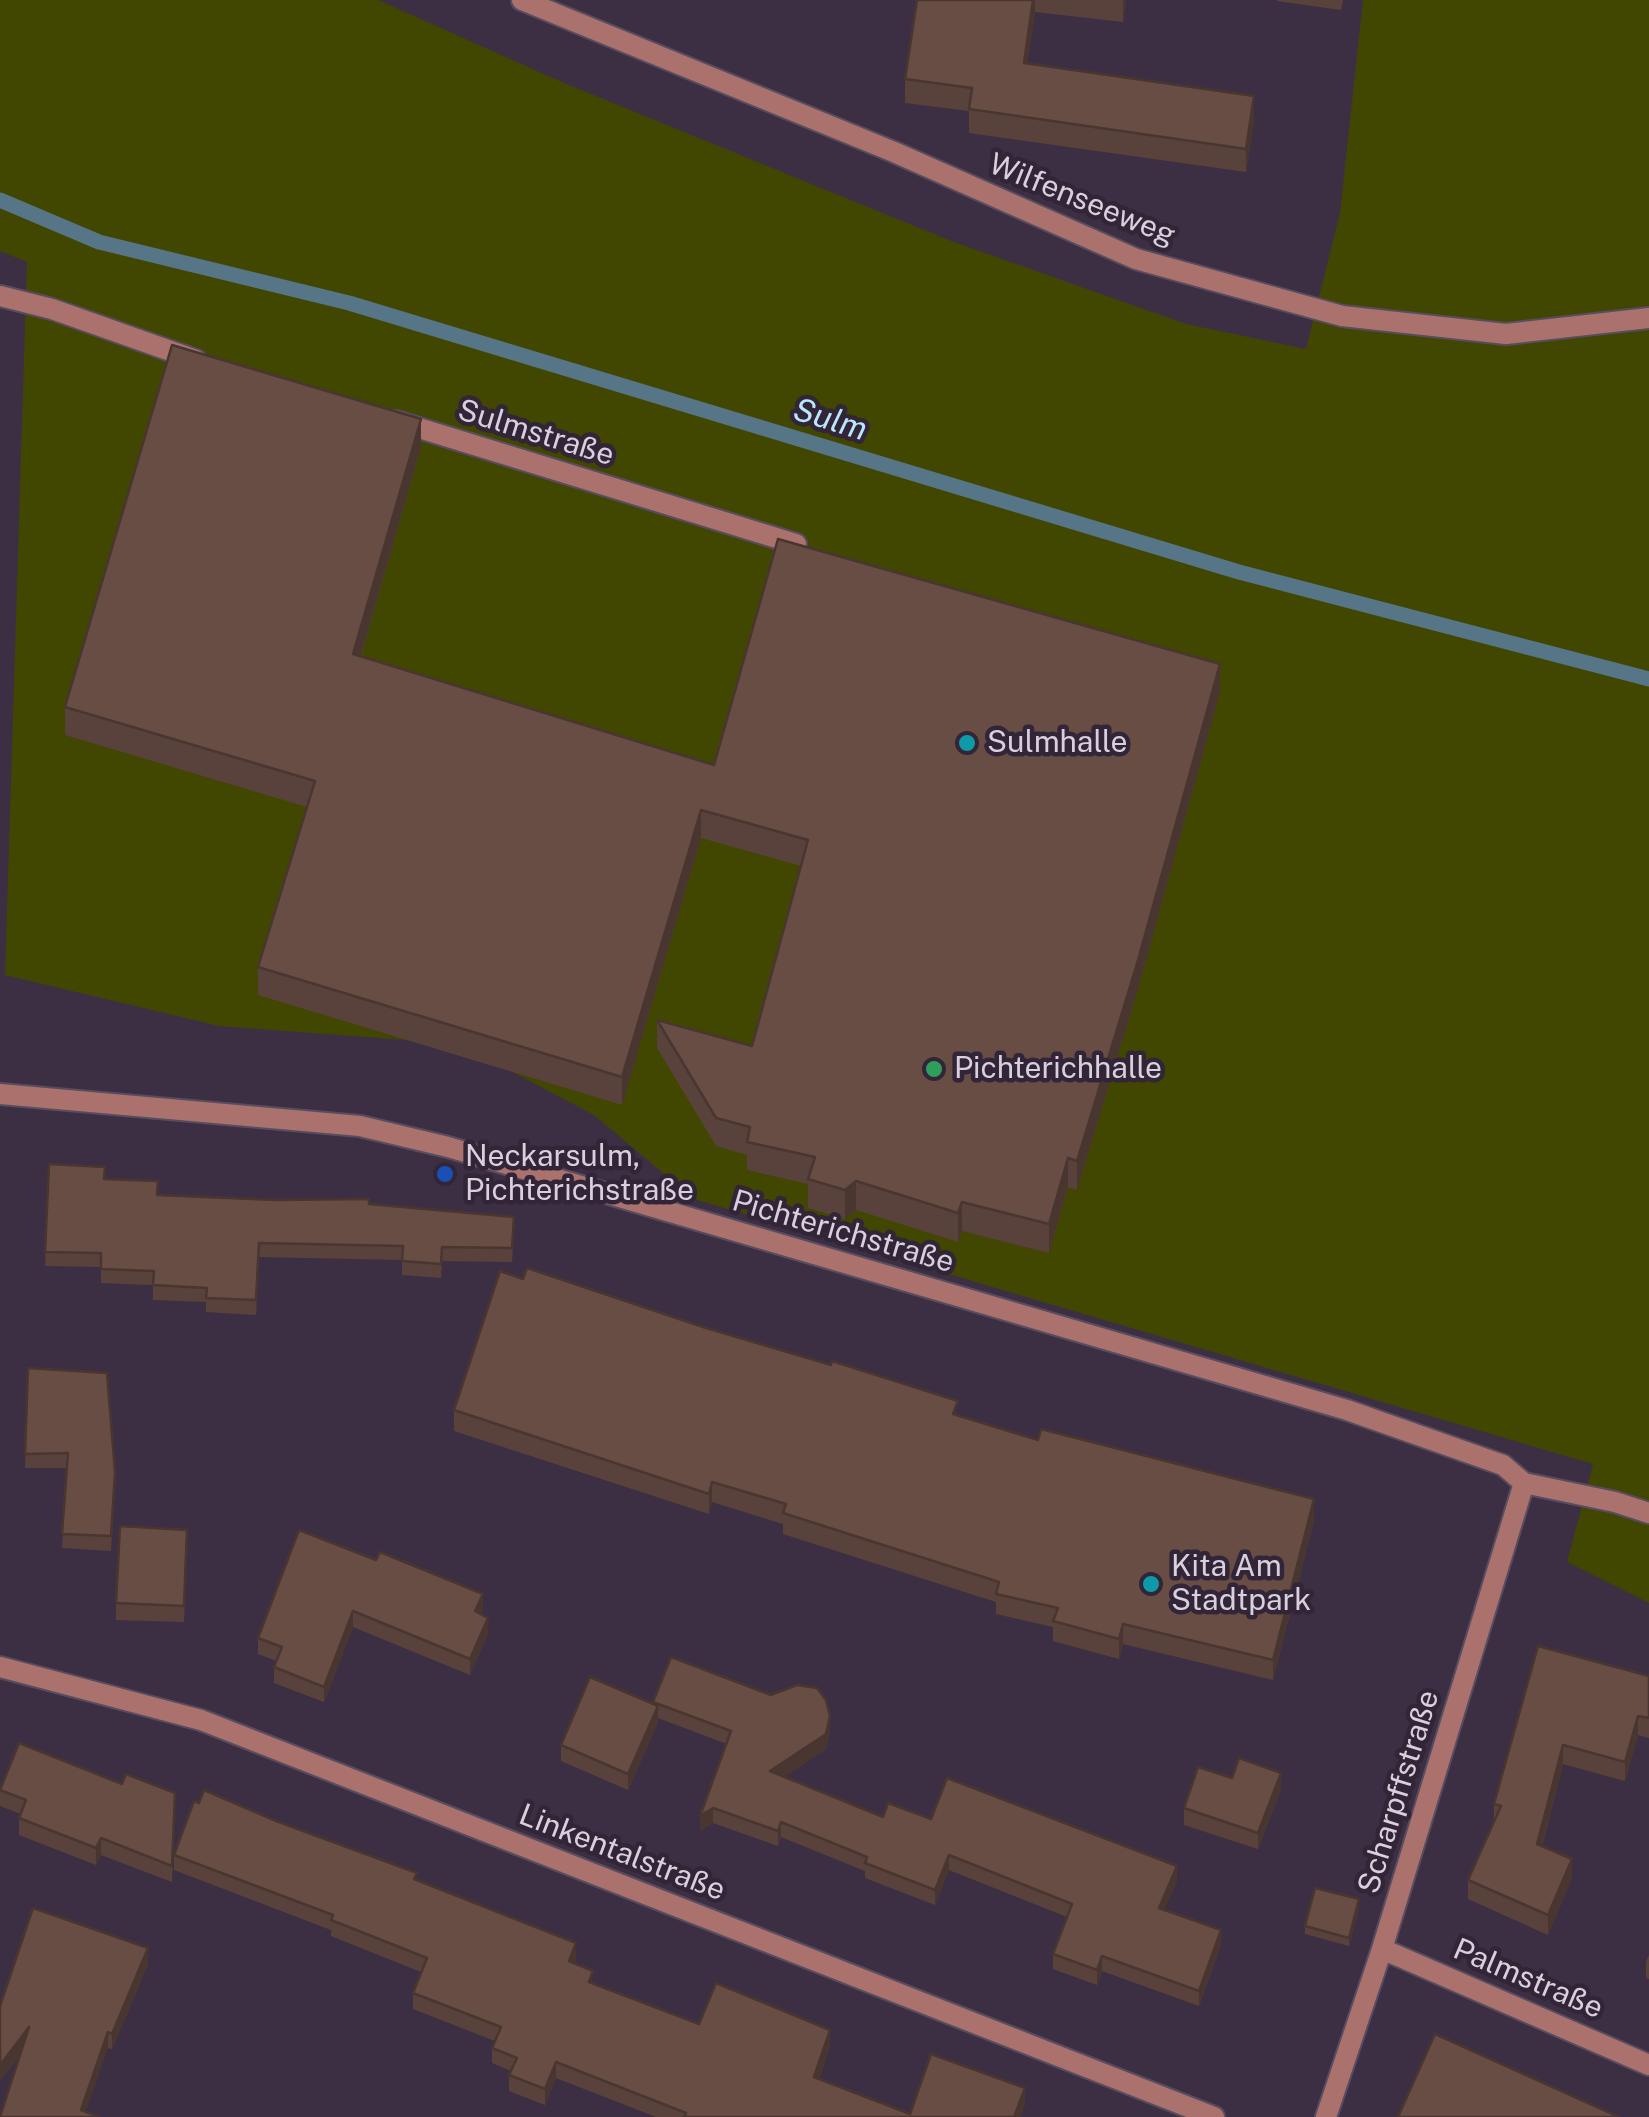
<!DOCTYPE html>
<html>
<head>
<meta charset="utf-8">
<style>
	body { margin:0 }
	canvas { display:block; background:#3c2f43 }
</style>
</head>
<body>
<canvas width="1649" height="2117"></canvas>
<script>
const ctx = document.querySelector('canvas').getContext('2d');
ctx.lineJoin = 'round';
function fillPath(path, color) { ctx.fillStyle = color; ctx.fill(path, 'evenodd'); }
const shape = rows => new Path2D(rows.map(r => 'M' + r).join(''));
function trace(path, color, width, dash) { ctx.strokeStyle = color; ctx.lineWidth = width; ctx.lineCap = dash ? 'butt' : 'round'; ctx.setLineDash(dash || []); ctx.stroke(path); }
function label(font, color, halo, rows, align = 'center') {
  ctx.font = font + ' "Public Sans",sans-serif'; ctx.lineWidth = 9; ctx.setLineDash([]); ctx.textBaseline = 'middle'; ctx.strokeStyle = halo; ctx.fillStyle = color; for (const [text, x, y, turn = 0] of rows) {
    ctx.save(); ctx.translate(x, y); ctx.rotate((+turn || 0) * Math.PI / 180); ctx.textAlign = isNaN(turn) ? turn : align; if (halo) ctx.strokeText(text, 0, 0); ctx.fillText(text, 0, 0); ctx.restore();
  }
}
fillPath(shape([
	[0,0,378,0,564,83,951,241,1186,324,1306,349,1340,213,1363,0,1649,0,1649,1603,1567,1562,1593,1464,694,1199,594,1115,460,1044,219,1026,5,975,27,262,0,251]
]), '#414600');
trace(shape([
	[0,200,99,242,349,303,1239,572,1649,679]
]), '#567688', 15);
const service = shape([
	[0,296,52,309,196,360],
	[396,421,796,544]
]);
const minor = shape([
	[522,0,894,152,1136,259,1342,316,1506,334,1649,318],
	[0,1094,360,1126,448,1147,1347,1410,1503,1465,1524,1483,1615,1502,1649,1513],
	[0,1667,201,1720,1214,2117],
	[1382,1949,1649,2065],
	[1326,2117,1382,1949,1524,1483]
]);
trace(service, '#584c5f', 24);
trace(minor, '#584c5f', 24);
trace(service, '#ab726d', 20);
trace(minor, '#ab726d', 20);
fillPath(shape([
	[917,0,1126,0,1123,22,1035,12,1027,64,1254,120,1246,172,969,133,969,111,905,103,905,79],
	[1277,0,1343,0,1341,10,1277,1],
	[421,447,361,656,714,765,1220,692,1138,989,1077,1190,1068,1187,1049,1253,962,1231,958,1242,856,1210,845,1219,808,1208,808,1184,747,1170,747,1155,716,1146,657,1048,657,1020,752,1046,801,866,701,838,622,1105,258,995,258,967,307,807,65,735,65,707],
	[49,1164,158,1195,369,1204,514,1231,512,1262,442,1261,441,1278,402,1275,402,1260,259,1257,256,1315,206,1312,206,1302,153,1300,153,1285,101,1283,101,1267,45,1266],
	[28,1368,115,1486,111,1551,62,1548,67,1468,25,1468],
	[454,1410,958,1416,1038,1440,1314,1520,1273,1680,1123,1644,1119,1659,1053,1641,1053,1627,996,1614,996,1602,783,1534,783,1524,712,1502,709,1514,454,1431],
	[299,1530,483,1609,480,1614,488,1633,470,1675,353,1627,324,1702,274,1683,274,1667,277,1661,258,1654,258,1638],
	[187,1546,184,1622,116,1620,116,1603],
	[1538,1646,1649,1676,1649,1738,1638,1735,1625,1781,1563,1764,1542,1846,1572,1878,1548,1935,1468,1899,1468,1880,1494,1821,1494,1804],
	[653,1702,830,1731,826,1749,784,1777,883,1817,931,1819,1177,1881,1164,1910,1221,1945,1199,2006,1102,1971,1097,1985,1053,1969,1053,1954,1067,1917,949,1870,935,1905,865,1878,865,1871,781,1837,778,1846,713,1823,700,1831,727,1744,658,1718,658,1722,628,1790,561,1761,561,1745,653,1704],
	[1232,1778,1281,1789,1258,1849,1184,1825,1184,1808],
	[122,1784,175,1793,172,1882,101,1855,96,1865,19,1835,19,1818,21,1814,0,1806,0,1790],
	[276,1821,417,1881,576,1959,574,1963,593,1983,699,2024,830,2046,819,2079,910,2114,1025,2104,1020,2117,656,2117,556,2078,545,2105,509,2091,509,2075,511,2071,492,2063,492,2048,495,2041,413,2009,413,1993,421,1972,331,1936,331,1930,174,1870,174,1855],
	[1359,1908,1349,1946,1305,1934,1305,1926],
	[1649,1955,1649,1979,1646,1978,1646,1962],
	[148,1964,112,2049,108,2048,0,2117,21,2054,0,2081,0,2006]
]), '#59423b');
fillPath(shape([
	[1033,0,1035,0,1035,12,1024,87,1024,63],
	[1123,0,1126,0,1123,22],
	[1254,96,1254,120,1246,172,1246,149],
	[421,419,421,447,353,682,353,654],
	[1220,664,1220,692,1138,989,1077,1190,1077,1161],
	[701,810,701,838,622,1105,622,1077],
	[1068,1158,1068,1187,1049,1253,1049,1224],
	[856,1181,856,1210,845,1219,845,1190],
	[962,1202,962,1231,958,1242,958,1213],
	[712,1482,712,1502,709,1514,709,1494],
	[1314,1499,1314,1520,1273,1680,1273,1660],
	[483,1594,483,1609,475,1627,475,1611],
	[353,1611,353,1627,324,1702,324,1687],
	[488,1618,488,1633,470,1675,470,1659],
	[1123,1624,1123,1644,1119,1659,1119,1639],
	[658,1706,658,1722,628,1790,628,1774],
	[830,1716,830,1731,826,1749,770,1786,770,1771],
	[1638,1716,1638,1735,1625,1781,1625,1762],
	[1563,1745,1563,1764,1537,1863,1537,1844],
	[1281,1773,1281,1789,1258,1849,1258,1833],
	[713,1808,713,1823,700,1831,700,1816],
	[781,1822,781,1837,778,1846,778,1831],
	[101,1838,101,1855,96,1865,96,1848],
	[949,1855,949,1870,935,1905,935,1890],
	[1572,1859,1572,1878,1548,1935,1548,1915],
	[1177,1866,1177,1881,1159,1923,1159,1908],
	[1359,1899,1359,1908,1349,1946,1349,1938],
	[1221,1930,1221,1945,1199,2006,1199,1991],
	[576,1943,576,1959,569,1976,569,1961],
	[148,1948,148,1964,112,2049,112,2034],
	[1102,1956,1102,1971,1097,1985,1097,1970],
	[29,2027,29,2043,0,2081,0,2065],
	[830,2030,830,2046,814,2093,814,2077],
	[108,2032,108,2048,84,2117,81,2110],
	[556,2062,556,2078,545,2105,545,2089],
	[1025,2088,1025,2104,1020,2117,1014,2117]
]), '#493630');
const building = shape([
	[917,0,1033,0,1024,63,1254,96,1246,149,969,109,972,88,905,79,917,0],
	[172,345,421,419,353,654,714,765,778,539,1220,664,1138,960,1077,1161,1068,1158,1049,1224,962,1202,958,1213,856,1181,845,1190,808,1179,815,1157,747,1142,750,1127,716,1118,657,1020,752,1046,808,840,701,810,622,1077,258,967,315,781,65,707,172,345],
	[49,1164,105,1167,104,1179,158,1181,157,1195,276,1200,369,1199,369,1204,514,1217,512,1248,442,1247,441,1264,402,1261,403,1246,259,1243,256,1300,206,1298,207,1288,153,1285,154,1271,101,1269,101,1253,45,1252,49,1164],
	[527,1268,703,1327,831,1365,832,1361,958,1401,953,1414,1038,1440,1041,1429,1314,1499,1273,1660,1123,1624,1119,1639,1053,1621,1058,1608,996,1594,999,1582,783,1513,786,1504,712,1482,709,1494,454,1410,500,1271,523,1279,527,1268],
	[28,1368,107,1373,115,1472,111,1536,62,1534,68,1453,25,1454,28,1368],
	[120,1526,187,1530,184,1606,116,1603,120,1526],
	[299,1530,376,1560,380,1552,483,1594,475,1611,488,1618,470,1659,353,1611,324,1687,274,1667,282,1647,258,1638,299,1530],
	[1538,1646,1649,1676,1649,1718,1638,1716,1625,1762,1563,1745,1537,1844,1572,1859,1548,1915,1468,1880,1501,1806,1494,1804,1538,1646],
	[671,1657,771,1695,797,1685,817,1688,826,1700,830,1716,826,1734,770,1771,883,1817,888,1803,931,1819,947,1778,1177,1866,1159,1908,1221,1930,1199,1991,1102,1956,1097,1970,1053,1954,1072,1904,949,1855,935,1890,865,1863,867,1857,781,1822,778,1831,713,1808,700,1816,731,1731,653,1702,671,1657],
	[590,1677,658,1706,628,1774,561,1745,590,1677],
	[19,1743,122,1784,126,1774,175,1793,172,1866,101,1838,96,1848,19,1818,26,1800,0,1790,19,1743],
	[1239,1758,1281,1773,1258,1833,1184,1808,1198,1767,1232,1778,1239,1758],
	[204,1790,276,1821,417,1873,414,1879,576,1943,569,1961,593,1971,589,1982,699,2024,716,1983,830,2030,814,2077,910,2114,931,2054,1025,2088,1014,2117,684,2117,686,2113,556,2062,545,2089,509,2075,517,2058,492,2048,501,2027,413,1993,427,1958,331,1920,333,1915,174,1855,194,1801,199,1803,204,1790],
	[1315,1888,1359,1899,1349,1938,1305,1926,1315,1888],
	[33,1908,148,1948,112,2034,108,2032,81,2110,99,2117,0,2117,29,2027,0,2065,0,2006,33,1908],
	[1435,2034,1619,2117,1398,2117,1435,2034]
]);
fillPath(building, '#684d45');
trace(building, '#493630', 2.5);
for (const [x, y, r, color] of [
	[967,743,10,"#0f9aa8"],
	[934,1069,10,"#2e9e5b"],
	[445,1174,10,"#1a4fb4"],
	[1151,1584,10,"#0f9aa8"]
]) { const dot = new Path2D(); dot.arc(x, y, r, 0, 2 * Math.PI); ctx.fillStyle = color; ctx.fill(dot); trace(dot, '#322538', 4); }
label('30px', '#d8d0dc', '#322538', [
	["Wilfenseeweg",1082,200,22],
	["Sulmstraße",536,433,17],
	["Pichterichstraße",843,1232,16],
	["Scharpffstraße",1399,1792,-73],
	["Linkentalstraße",622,1853,21],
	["Palmstraße",1528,1979,23]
]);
label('30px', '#d8d0dc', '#322538', [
	["Sulmhalle",987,743],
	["Pichterichhalle",954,1069],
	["Neckarsulm,",465,1157],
	["Pichterichstraße",465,1191],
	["Kita Am",1171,1567],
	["Stadtpark",1171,1601]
], 'left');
label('italic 32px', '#bbe7fb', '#322538', [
	["Sulm",830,420,17]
]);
</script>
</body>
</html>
